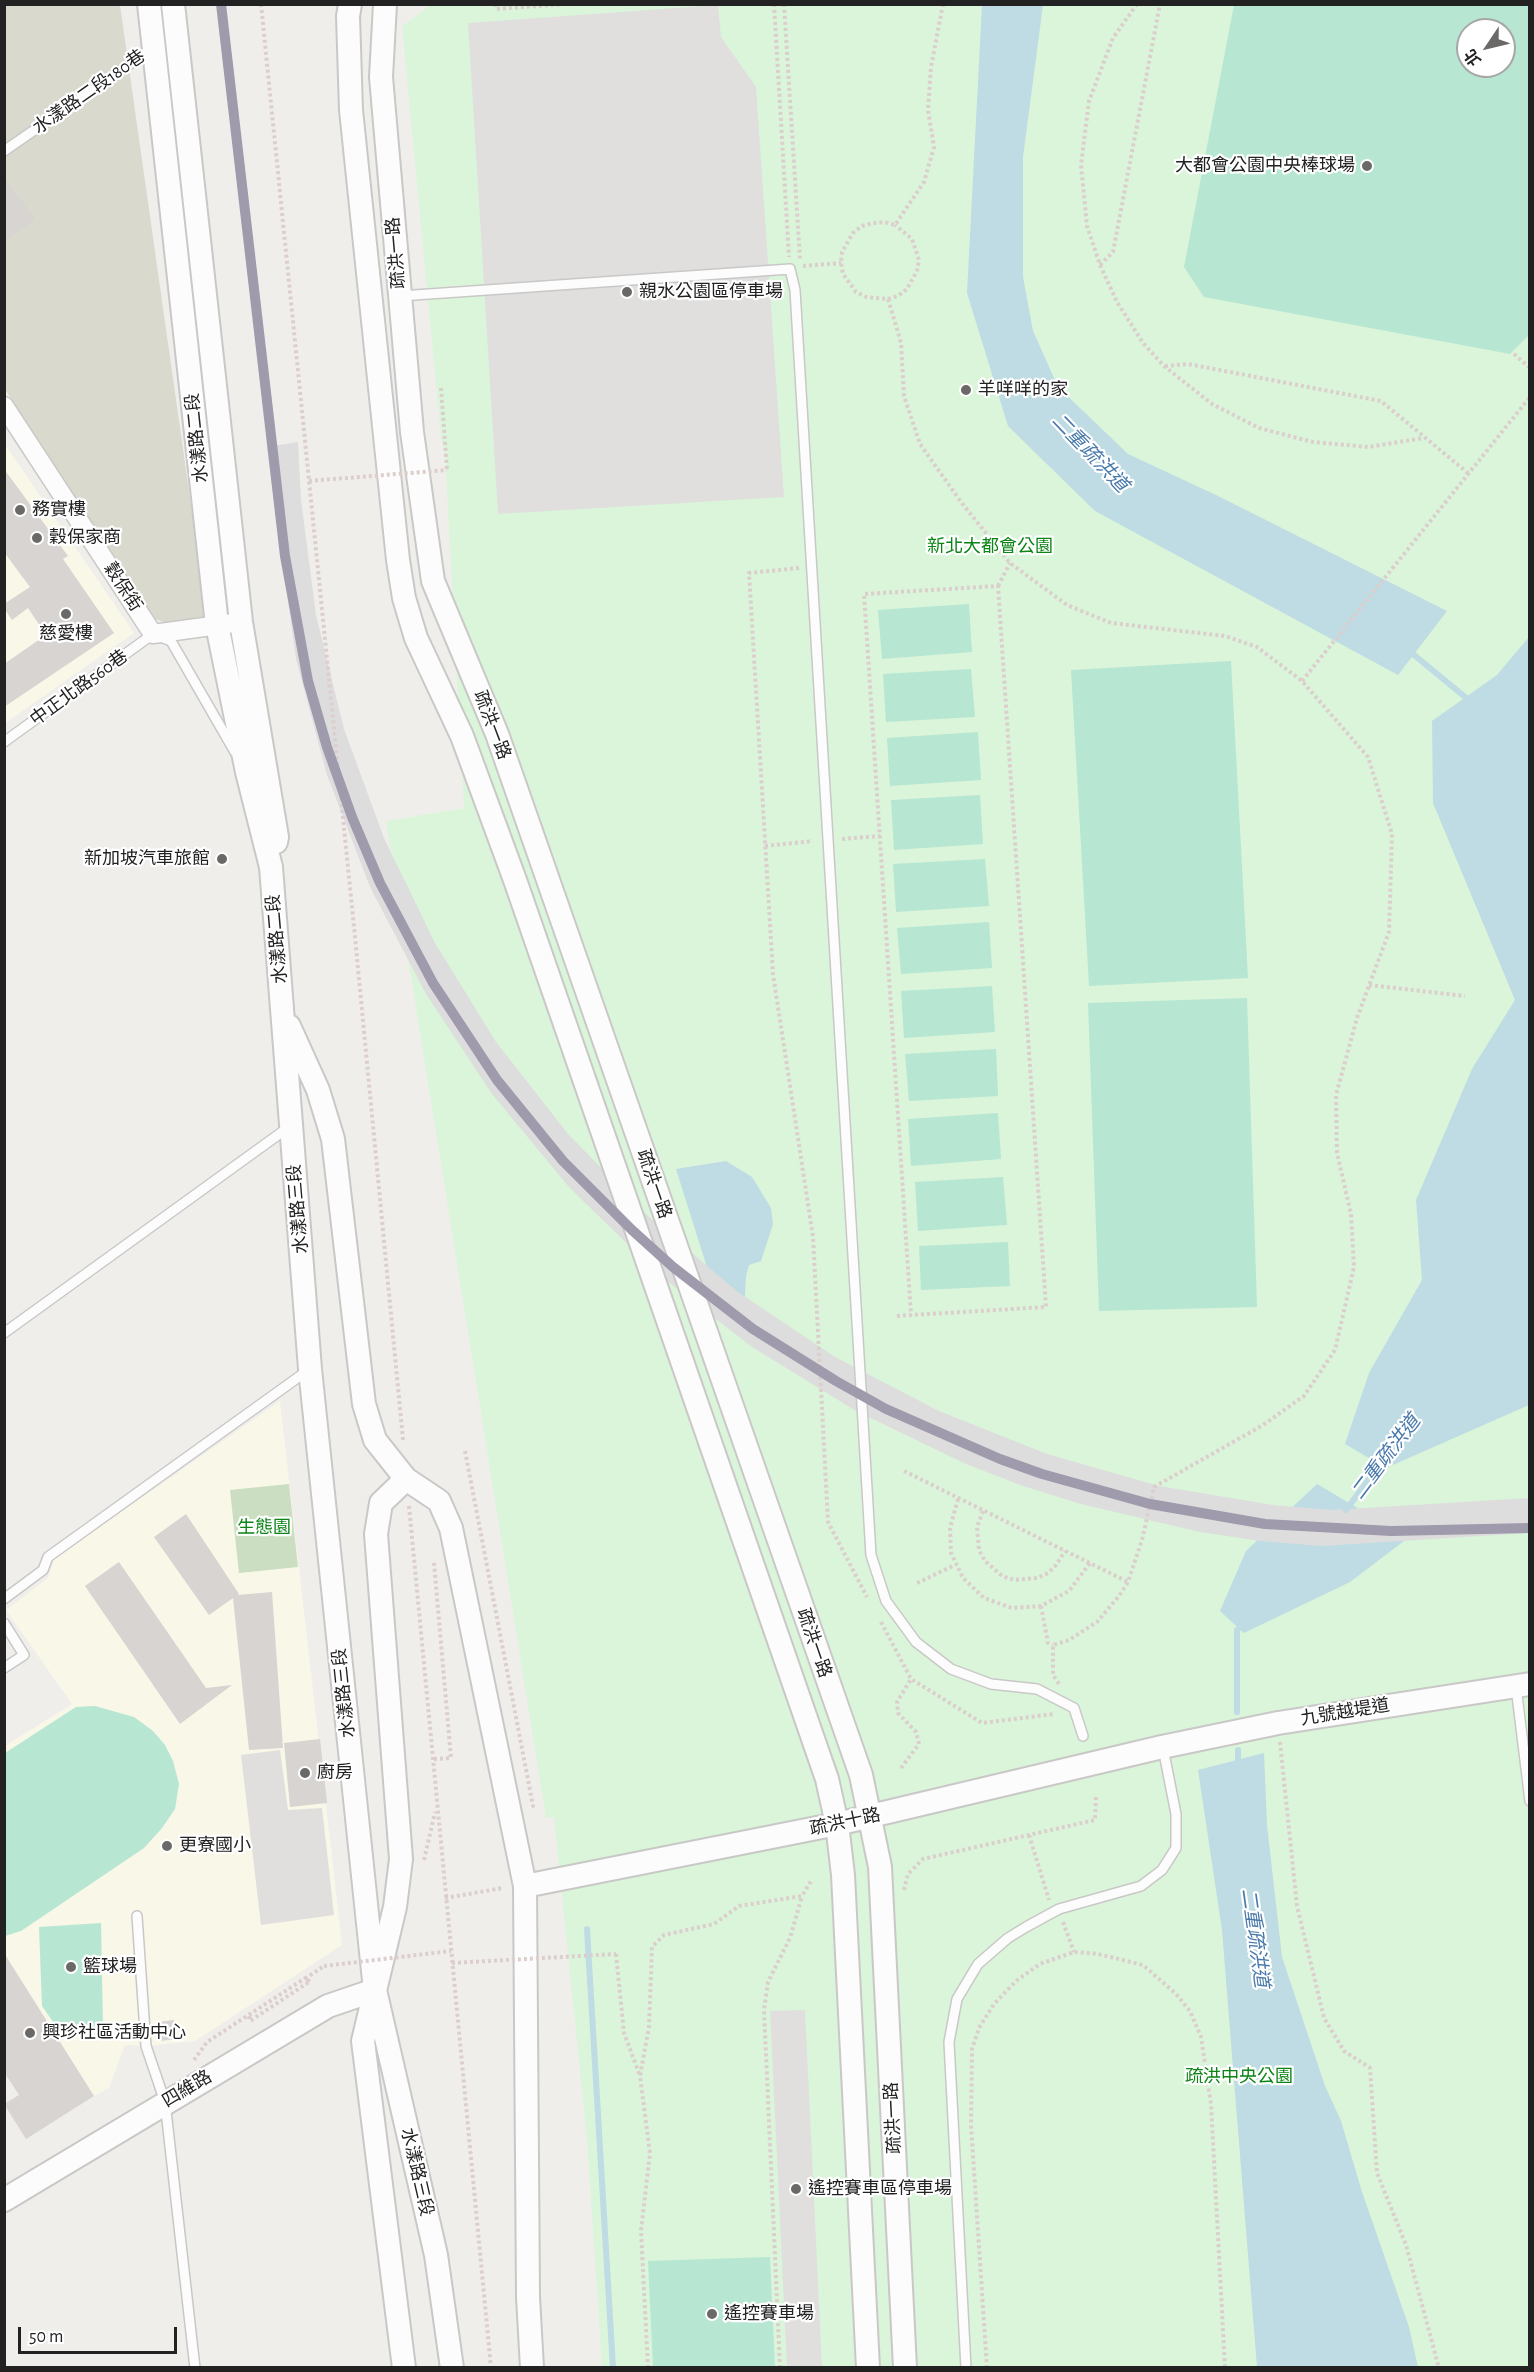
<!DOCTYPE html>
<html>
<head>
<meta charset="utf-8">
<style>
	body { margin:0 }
	#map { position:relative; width:1534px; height:2372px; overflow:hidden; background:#f0eeeb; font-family:"Alegreya Sans","Noto Sans TC",sans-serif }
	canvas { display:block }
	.frame { position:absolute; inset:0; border:6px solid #222; pointer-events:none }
	.north { position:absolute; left:1456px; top:18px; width:60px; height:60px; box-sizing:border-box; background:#fff; border:2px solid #a7a7a7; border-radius:50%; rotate:235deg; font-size:16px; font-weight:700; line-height:24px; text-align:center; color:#222 }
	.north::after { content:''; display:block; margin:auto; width:21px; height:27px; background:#6a6968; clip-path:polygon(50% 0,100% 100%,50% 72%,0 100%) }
	.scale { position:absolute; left:18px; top:2327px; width:159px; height:27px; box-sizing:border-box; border:3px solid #222; border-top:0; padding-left:8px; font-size:18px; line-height:21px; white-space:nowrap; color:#222; -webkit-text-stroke:4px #fff; paint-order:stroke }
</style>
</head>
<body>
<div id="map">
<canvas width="1534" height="2372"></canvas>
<div class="frame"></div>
<div class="north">北</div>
<div class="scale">50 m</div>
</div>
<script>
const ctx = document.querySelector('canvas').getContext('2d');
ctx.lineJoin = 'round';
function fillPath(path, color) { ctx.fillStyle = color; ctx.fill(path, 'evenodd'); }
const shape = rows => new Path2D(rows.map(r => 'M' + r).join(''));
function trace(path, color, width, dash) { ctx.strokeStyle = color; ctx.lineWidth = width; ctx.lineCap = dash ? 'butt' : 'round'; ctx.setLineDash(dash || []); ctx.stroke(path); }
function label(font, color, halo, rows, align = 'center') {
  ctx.font = font + ' "Alegreya Sans","Noto Sans TC",sans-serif'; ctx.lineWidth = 4.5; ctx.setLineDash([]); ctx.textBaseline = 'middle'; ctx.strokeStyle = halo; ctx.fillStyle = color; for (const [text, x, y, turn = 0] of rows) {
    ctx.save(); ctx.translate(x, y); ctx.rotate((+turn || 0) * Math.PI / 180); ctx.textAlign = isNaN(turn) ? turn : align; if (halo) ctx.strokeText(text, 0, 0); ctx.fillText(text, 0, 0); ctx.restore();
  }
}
fillPath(shape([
	[4,443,134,633,5,723,4,723],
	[280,1401,342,1945,195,2041,146,2046,125,2045,109,2088,94,2096,23,1983,5,1994,5,1746,72,1704,6,1610,48,1578,54,1559]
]), '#f8f7e8');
fillPath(shape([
	[5,5,120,5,210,639,147,616,5,389]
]), '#d9d9cd');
fillPath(shape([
	[289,1484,298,1567,239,1573,230,1490]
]), '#cbdec1');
fillPath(shape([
	[427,5,1529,5,1529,2367,602,2367,587,2140,554,1817,546,1818,386,821,464,808,445,453,441,437,402,26,427,8],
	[1468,30,1504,30,1504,66,1468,66]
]), '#daf5da');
fillPath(shape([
	[1234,5,1529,5,1529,335,1510,354,1204,297,1184,267],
	[1468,30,1504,30,1504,66,1468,66],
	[969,604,972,652,882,659,878,610],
	[1231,661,1248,978,1089,986,1071,670],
	[971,669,975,717,886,722,883,674],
	[978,732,981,780,890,786,887,738],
	[980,795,983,844,894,850,891,800],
	[985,859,989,906,896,912,893,864],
	[989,922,992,968,901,974,897,928],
	[992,986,995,1032,904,1038,901,991],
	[1247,998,1257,1307,1099,1311,1088,1003],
	[996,1049,998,1096,909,1101,905,1054],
	[998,1113,1001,1159,911,1166,908,1119],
	[1003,1177,1007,1225,918,1231,915,1182],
	[1008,1242,1010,1286,921,1290,919,1246],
	[95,1706,134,1717,153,1731,165,1745,173,1761,179,1784,175,1809,162,1828,144,1848,21,1931,5,1936,5,1753,76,1707],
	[101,1923,103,2028,58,2029,42,2006,39,1927],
	[770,2257,775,2367,653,2367,648,2261]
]), '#b7e6d2');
fillPath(shape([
	[718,5,721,37,756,87,784,497,498,514,468,23],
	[280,1750,288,1810,322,1808,334,1915,261,1925,241,1755],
	[805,2010,822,2367,787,2367,770,2011]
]), '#e0dfde');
fillPath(shape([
	[982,5,1043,5,1023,157,1023,277,1033,331,1058,387,1128,454,1218,496,1447,611,1398,675,1095,511,1008,426,967,293],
	[1529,637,1529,1405,1386,1468,1345,1444,1369,1373,1422,1280,1416,1200,1472,1069,1515,1000,1433,803,1432,721,1497,675],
	[726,1161,752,1177,771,1208,773,1224,761,1261,749,1265,746,1276,744,1316,724,1321,676,1169],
	[1317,1484,1408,1538,1350,1582,1244,1633,1220,1611,1246,1551],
	[1264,1753,1267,1825,1282,1957,1325,2086,1341,2121,1362,2192,1409,2327,1418,2367,1257,2367,1222,1930,1198,1770]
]), '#bfdbe3');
fillPath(shape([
	[298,442,301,500,316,615,344,729,384,838,435,943,496,1042,568,1134,649,1217,738,1292,835,1357,939,1411,1047,1454,1159,1486,1273,1505,1331,1510,1529,1498,1529,1533,1321,1546,1260,1541,1200,1532,1081,1504,1023,1486,966,1464,856,1411,752,1347,656,1272,569,1187,492,1094,426,994,370,887,327,775,296,659,267,447]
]), '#dedddd');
trace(shape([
	[1408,650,1470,701],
	[1346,1510,1383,1460],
	[1237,1712,1237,1630,1243,1624],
	[1238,1750,1238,1765],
	[587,1929,613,2368]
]), '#bfdbe3', 6);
fillPath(shape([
	[4,177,35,219,4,242],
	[4,469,68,556,63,559,114,633,4,707,4,664,46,635,28,608,12,620,4,608,4,604,30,587,4,552],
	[186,1514,239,1594,237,1595,272,1592,283,1748,249,1750,233,1598,209,1615,154,1537],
	[119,1562,206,1688,232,1685,180,1724,85,1586],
	[320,1739,327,1803,290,1807,284,1743],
	[4,1953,94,2096,26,2139,4,2104,19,2095,4,2072],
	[174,2020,176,2039,160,2041,157,2022]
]), '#d7d4d2');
const service = shape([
	[4,151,153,48],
	[400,296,790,269,795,290,871,1555,886,1601,916,1642,951,1669,991,1684,1037,1689,1074,1708,1083,1736],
	[4,742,153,634,171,641,235,752],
	[4,1333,289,1127],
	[4,1599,43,1570,48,1557,307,1371],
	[4,1623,24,1655,4,1668],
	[1516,1687,1530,1801],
	[137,1916,146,2046,165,2102,195,2368],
	[966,2368,949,2042,957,1999,978,1964,1008,1938,1026,1927,1059,1909,1141,1886,1162,1870,1176,1848,1176,1814,1163,1748]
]);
const minor = shape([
	[4,406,153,634,241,622]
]);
const tertiary = shape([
	[149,4,217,625,247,772,271,867,310,1369,375,1990,436,2255,452,2368],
	[173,4,241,622,277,837,276,842],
	[350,4,348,16,351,110,398,560,404,598,416,638,462,736,515,880,827,1779,837,1824,843,1875,868,2368],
	[385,4,381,77,412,432,433,581,497,734,861,1775,880,1867,905,2368],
	[289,1026,318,1090,333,1139,364,1404,375,1440,406,1479],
	[525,1886,837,1824,1162,1747,1278,1723,1530,1684],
	[4,2200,328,2006,375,1990],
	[404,2368,363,2041,395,1907,401,1859,376,1534,381,1503,406,1479,439,1501,451,1528,525,1886,528,2297,532,2368]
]);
trace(service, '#c9c8c7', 12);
trace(minor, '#c9c8c7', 21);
trace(tertiary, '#c9c8c7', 26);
trace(shape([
	[261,4,355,937,403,1440],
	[495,4,496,9,566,4],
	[774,4,789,257],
	[784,4,800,259],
	[943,4,931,67,928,110,934,147,924,182,895,225,884,222,873,223,862,226,853,233,842,252,841,263,843,274,856,292,866,297,888,299,901,343,904,396,920,444,961,502,1010,563,1067,605,1111,623,1225,636,1257,647,1302,681,1368,757,1392,834,1389,932,1357,1018,1336,1095,1337,1153,1351,1214,1354,1267,1335,1350,1304,1396,1263,1425,1154,1487,1142,1540,1128,1582,1119,1596,1097,1622,1069,1640,1053,1645,1053,1675,1059,1684],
	[1137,4,1113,38,1089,101,1081,165,1087,226,1100,265,1117,302,1143,343,1164,366,1212,404,1259,428,1313,442,1368,447,1424,438],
	[1100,265,1113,252,1160,4],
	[803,266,841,263],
	[888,299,898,296,907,289,917,271,919,260,912,239,895,225],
	[1514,354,1530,368],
	[1165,366,1188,364,1381,401,1469,474],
	[441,388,447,470],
	[799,568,749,573,773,974,813,1237,828,1522,867,1597],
	[998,586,1010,563],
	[1302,681,1530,397],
	[842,839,880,836],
	[765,846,813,841],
	[1369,985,1465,996],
	[897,1316,911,1315,1046,1307,998,586,864,594,911,1315],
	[465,1451,533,1806,530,1808],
	[904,1471,1128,1582],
	[958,1499,950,1528,951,1553,963,1578,984,1598,1012,1608,1041,1606,1069,1591,1090,1563],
	[409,1506,491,2368],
	[983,1511,977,1527,979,1550,985,1561,1002,1576,1014,1580,1037,1578,1048,1573,1056,1565,1065,1551],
	[917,1583,955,1565],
	[1041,1606,1048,1643,1053,1645],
	[881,1622,911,1679,982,1723,1054,1714],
	[1280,1742,1297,1906,1324,2018,1344,2051,1370,2068,1377,2173,1406,2245,1439,2368],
	[434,1759,451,1758,434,1563],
	[901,1768,919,1744,916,1732,898,1713,897,1702,911,1679],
	[1029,1835,1049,1900],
	[424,1860,435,1812],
	[904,1890,908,1874,923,1859,1095,1820,1096,1796],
	[445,1898,503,1888],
	[1063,1922,1074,1952],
	[616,1954,624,2033,640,2076],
	[305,1979,324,1966],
	[249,2016,250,2021,309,1982],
	[194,2060,207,2042,307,1977,309,1982],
	[648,2368,641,2231,650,2153,640,2076,649,2027,652,1947,664,1935,714,1924,739,1906,802,1896,811,1881],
	[780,2368,764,2010,768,1982,790,1938,802,1896],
	[987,2368,971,2125,972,2049,979,2028,994,2004,1016,1981,1040,1964,1074,1952,1098,1954,1143,1965,1175,1993,1190,2011,1201,2037,1211,2104,1225,2368]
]), '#dccecd', 4, [3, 3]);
trace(service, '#fdfcfc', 9);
trace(minor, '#fdfcfc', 18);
trace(tertiary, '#fdfcfc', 22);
trace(shape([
	[309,481,447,470],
	[452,1963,616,1954],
	[324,1966,451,1951]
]), '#dccecd', 4, [3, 3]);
trace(shape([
	[221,4,285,556,308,681,327,747,352,817,380,883,433,983,497,1080,563,1161,632,1230,673,1267,753,1329,836,1381,886,1409,1000,1459,1042,1474,1150,1504,1265,1524,1391,1531,1530,1528]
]), '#9f9aac', 10);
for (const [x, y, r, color] of [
	[1367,166,6,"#6a6968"],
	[627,292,6,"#6a6968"],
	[966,390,6,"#6a6968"],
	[20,510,6,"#6a6968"],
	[37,538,6,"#6a6968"],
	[66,614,6,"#6a6968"],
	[222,859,6,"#6a6968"],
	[305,1773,6,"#6a6968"],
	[167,1846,6,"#6a6968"],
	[71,1967,6,"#6a6968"],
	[30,2033,6,"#6a6968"],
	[796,2189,6,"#6a6968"],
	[712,2314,6,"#6a6968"]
]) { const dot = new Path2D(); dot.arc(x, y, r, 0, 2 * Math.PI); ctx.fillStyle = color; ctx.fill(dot); trace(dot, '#fff', 2); }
label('18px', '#222', '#fff', [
	["水漾路二段180巷",89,92,-35],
	["疏洪一路",396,253,-95],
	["水漾路二段",197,438,-96],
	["穀保街",123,587,57],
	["中正北路560巷",79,688,-36],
	["疏洪一路",492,725,69],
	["水漾路二段",277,939,-95],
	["疏洪一路",654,1184,71],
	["水漾路三段",298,1209,-95],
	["疏洪一路",814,1643,71],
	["水漾路三段",344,1693,-96],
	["九號越堤道",1345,1712,-9],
	["疏洪十路",845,1822,-12],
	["四維路",187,2089,-31],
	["疏洪一路",893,2118,-93],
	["水漾路三段",417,2172,77]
]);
label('18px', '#222', '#fff', [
	["大都會公園中央棒球場",1355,166,"right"],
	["親水公園區停車場",639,292],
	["羊咩咩的家",978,390],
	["務實樓",32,510],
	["穀保家商",49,538],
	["慈愛樓",66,634,"center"],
	["新加坡汽車旅館",210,859,"right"],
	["廚房",317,1773],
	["更寮國小",179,1846],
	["籃球場",83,1967],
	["興珍社區活動中心",42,2033],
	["遙控賽車區停車場",808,2189],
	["遙控賽車場",724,2314]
], 'left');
label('18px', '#0c8416', '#fff', [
	["新北大都會公園",990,547],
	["生態園",264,1528],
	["疏洪中央公園",1239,2077]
]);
label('italic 20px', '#4a7aab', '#fff', [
	["二重疏洪道",1090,453,46],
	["二重疏洪道",1386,1457,-53],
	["二重疏洪道",1255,1938,82]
]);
</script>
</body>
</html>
